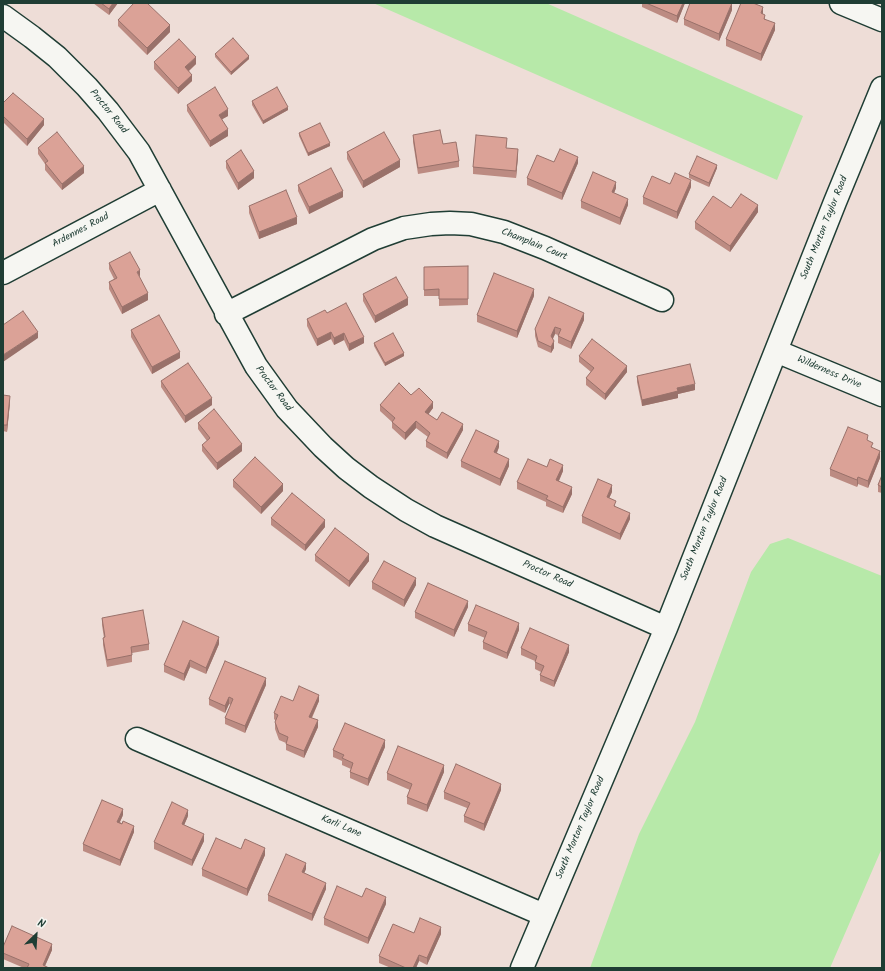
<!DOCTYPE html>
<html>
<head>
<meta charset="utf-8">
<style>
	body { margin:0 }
	#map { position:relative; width:885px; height:971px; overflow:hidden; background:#eeddd7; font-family:Kalam,sans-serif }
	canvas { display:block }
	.frame { position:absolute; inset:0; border:4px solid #1f3d34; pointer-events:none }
	.north { position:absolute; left:16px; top:915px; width:40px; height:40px; -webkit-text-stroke:3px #f6f6f2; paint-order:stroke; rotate:25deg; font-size:11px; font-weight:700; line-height:16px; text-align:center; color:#1f3d34 }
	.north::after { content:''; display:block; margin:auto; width:14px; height:18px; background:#1f3d34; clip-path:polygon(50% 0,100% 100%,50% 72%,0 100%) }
</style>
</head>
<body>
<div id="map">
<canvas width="885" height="971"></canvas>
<div class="frame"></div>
<div class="north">N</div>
</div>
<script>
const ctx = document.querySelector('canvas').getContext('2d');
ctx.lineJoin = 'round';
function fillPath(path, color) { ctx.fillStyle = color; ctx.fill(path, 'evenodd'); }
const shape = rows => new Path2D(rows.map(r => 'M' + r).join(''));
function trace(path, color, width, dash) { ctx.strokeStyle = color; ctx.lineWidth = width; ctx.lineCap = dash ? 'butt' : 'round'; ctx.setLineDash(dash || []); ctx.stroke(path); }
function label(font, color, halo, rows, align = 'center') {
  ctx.font = font + ' Kalam,sans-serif'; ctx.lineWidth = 3.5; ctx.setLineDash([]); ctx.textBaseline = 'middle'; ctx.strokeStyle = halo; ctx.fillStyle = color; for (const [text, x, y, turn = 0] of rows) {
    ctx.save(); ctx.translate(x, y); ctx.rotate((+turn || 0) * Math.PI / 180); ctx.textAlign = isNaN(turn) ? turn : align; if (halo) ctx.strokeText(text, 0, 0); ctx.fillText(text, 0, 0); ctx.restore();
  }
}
fillPath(shape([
	[373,3,546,3,803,116,777,180],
	[788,538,882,576,882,848,830,968,590,968,639,834,695,722,751,572,770,544]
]), '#b7e9a9');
const minor = shape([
	[841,3,882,20],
	[3,16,32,37,57,57,87,87,108,111,139,152,256,366,287,409,323,447,346,468,371,487,406,510,435,526,666,628],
	[3,273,160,190],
	[226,314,373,239,404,228,431,224,450,223,471,224,504,232,545,248,662,300],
	[776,351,882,395],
	[137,739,544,915],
	[522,968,666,628,835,202,882,88]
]);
trace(minor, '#1f3d34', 25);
trace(minor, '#f6f6f2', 22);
fillPath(shape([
	[93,3,118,3,109,15],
	[642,3,685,3,677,23,642,7],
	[732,10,719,41,684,25,684,19],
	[763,14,765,19,775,30,761,61,726,46,726,39],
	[118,20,170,32,147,55,118,26],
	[215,54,249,59,231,75,215,57],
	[154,62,196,64,189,71,192,81,178,94,154,69],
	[252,101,288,110,263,124,252,105],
	[3,103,44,125,27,146,3,122],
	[187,105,228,116,222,119,228,136,210,147,187,111],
	[299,133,330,146,308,156,299,136],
	[413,135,443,144,459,161,459,167,418,174,413,142],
	[507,144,506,148,518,156,516,178,473,174,473,167],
	[38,148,84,173,62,190,45,170,45,164,38,154],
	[347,152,400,167,363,188,347,159],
	[226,161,254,178,238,190,226,168],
	[554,162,578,163,562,200,527,185,527,178],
	[717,168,709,187,689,178,689,174],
	[670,184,691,187,677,219,643,204,643,197],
	[298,185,343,197,309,214,298,191],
	[616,188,614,193,628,205,620,225,581,208,581,201],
	[249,206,297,224,259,239,249,213],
	[731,208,758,212,730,252,695,229,695,222],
	[109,263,139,277,148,300,122,314,109,289,109,282,114,279,109,269],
	[468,266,468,305,439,306,439,296,424,296,424,267],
	[363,294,408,305,375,323,363,301],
	[534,296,517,338,477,322,477,315],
	[327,313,364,343,349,351,344,340,334,345,331,339,317,346,307,326,307,319],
	[584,320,571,349,558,343,558,335,555,334,553,339,554,348,551,353,538,347,535,336,535,329],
	[131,330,180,358,152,374,131,337],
	[374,343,404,356,385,366,374,346],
	[579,356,627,372,605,400,586,385,586,378,591,372,579,362],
	[637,376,695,390,678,394,678,398,642,406,637,382],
	[161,381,212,405,185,423,161,387],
	[3,395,10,402,7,432,3,431],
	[411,395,433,408,428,414,437,420,463,430,447,459,426,447,426,441,428,437,416,428,405,440,392,428,392,422,380,411,380,405],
	[198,423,242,451,217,470,202,451,202,445,207,441,198,429],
	[868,441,880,458,868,488,858,484,857,487,830,476,830,469],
	[499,447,497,453,509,466,500,486,461,467,461,461],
	[547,467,563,471,559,481,572,494,563,513,546,506,546,502,517,489,517,482],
	[882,475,882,493,878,492,878,485],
	[233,480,283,491,261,514,233,487],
	[612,492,609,498,616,507,630,519,620,540,582,523,582,516],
	[271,518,325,527,305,551,271,525],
	[315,555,369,561,349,587,315,561],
	[372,582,416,585,404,607,372,589],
	[468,607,454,637,415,618,415,612],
	[102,618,149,644,149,650,132,653,132,662,107,667,103,645,103,638,104,638,102,625],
	[468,624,519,630,507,659,483,649,483,642,485,638,468,631],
	[219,644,206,674,190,667,184,681,164,672,164,665],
	[521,648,569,652,554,687,540,681,540,675,541,672,535,669,535,661,521,655],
	[266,685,245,733,225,724,225,718,231,705,229,704,225,713,209,705,209,699],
	[293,701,319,701,312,718,318,727,304,758,286,750,286,743,279,740,275,729,275,720,274,719,274,713],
	[385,747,368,786,350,778,350,772,351,769,342,765,342,761,333,757,333,750],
	[444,772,427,812,407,804,407,797,410,790,387,780,387,773],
	[501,790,484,831,464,822,464,816,467,808,444,799,444,792],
	[123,815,120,822,134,832,120,866,83,851,83,844],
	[188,816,184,825,204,841,192,866,154,849,154,842],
	[241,849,265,855,247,896,202,876,202,869],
	[306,869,304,873,326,889,312,921,268,901,268,895],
	[386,904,368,944,324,925,324,918],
	[414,933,441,934,427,965,419,961,416,968,391,968,379,963,379,956],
	[3,947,52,950,45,966,49,968,24,968,3,959]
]), '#bc8b82');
fillPath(shape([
	[113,3,118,3,109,15,109,9],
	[683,3,685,3,677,23,677,16],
	[732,3,732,10,719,41,719,34],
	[763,7,763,14,761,20,761,13],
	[775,23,775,30,761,61,761,54],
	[170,25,170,32,147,55,147,48],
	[249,56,249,59,231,75,231,72],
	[196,57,196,64,185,74,185,67],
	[192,75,192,81,178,94,178,88],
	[288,107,288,110,263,124,263,121],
	[228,109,228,116,219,121,219,115],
	[44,119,44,125,27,146,27,139],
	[228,129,228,136,210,147,210,141],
	[330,143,330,146,308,156,308,153],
	[518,149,518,156,516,178,516,171],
	[578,157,578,163,562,200,562,193],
	[400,160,400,167,363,188,363,181],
	[717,165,717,168,709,187,709,183],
	[84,166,84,173,62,190,62,184],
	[254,171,254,178,238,190,238,183],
	[691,180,691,187,677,219,677,212],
	[616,182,616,188,612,198,612,192],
	[343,191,343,197,309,214,309,207],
	[628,199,628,205,620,225,620,218],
	[758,205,758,212,730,252,730,246],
	[297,217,297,224,259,239,259,232],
	[140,270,140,277,137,272],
	[534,289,534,296,517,338,517,331],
	[148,293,148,300,122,314,122,307],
	[408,298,408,305,375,323,375,316],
	[584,313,584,320,571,349,571,342],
	[555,327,555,334,551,342,551,336],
	[38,332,38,338,3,362,3,355],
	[331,332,331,339,317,346,317,339],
	[344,333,344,340,334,345,334,338],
	[364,337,364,343,349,351,349,344],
	[554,341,554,348,551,353,551,347],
	[180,352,180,358,152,374,152,367],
	[404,353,404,356,385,366,385,363],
	[627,366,627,372,605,400,605,394],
	[695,384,695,390,678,394,678,398,642,406,642,400,677,388],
	[10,396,10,402,7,432,7,425],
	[212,398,212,405,185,423,185,416],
	[433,402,433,408,425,419,425,412],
	[416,421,416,428,405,440,405,433],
	[463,424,463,430,447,459,447,453],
	[499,441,499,447,494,459,494,452],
	[242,444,242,451,217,470,217,463],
	[880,451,880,458,868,488,868,481],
	[509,459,509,466,500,486,500,479],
	[563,465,563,471,556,487,556,480],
	[858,477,858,484,857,487,857,480],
	[283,484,283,491,261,514,261,507],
	[612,485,612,492,607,503,607,497],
	[572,487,572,494,563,513,563,507],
	[630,513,630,519,620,540,620,534],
	[325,520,325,527,305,551,305,545],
	[369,554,369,561,349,587,349,581],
	[416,578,416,585,404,607,404,600],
	[468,601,468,607,454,637,454,630],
	[519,623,519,630,507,659,507,653],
	[219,637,219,644,206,674,206,668],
	[569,645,569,652,554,687,554,681],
	[190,660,190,667,184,681,184,674],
	[266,678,266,685,245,733,245,726],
	[319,695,319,701,309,723,309,717],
	[229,697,229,704,225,713,225,706],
	[318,720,318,727,304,758,304,751],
	[385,740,385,747,368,786,368,779],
	[444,765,444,772,427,812,427,805],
	[501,784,501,790,484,831,484,824],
	[123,809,123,815,117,828,117,822],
	[188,810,188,816,182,830,182,824],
	[134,826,134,832,120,866,120,860],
	[204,834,204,841,192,866,192,860],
	[265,848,265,855,247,896,247,889],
	[306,863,306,869,302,878,302,872],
	[326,883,326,889,312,921,312,914],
	[386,897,386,904,368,944,368,938],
	[441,927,441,934,427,965,427,958],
	[52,944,52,950,44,968,43,965],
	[419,955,419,961,416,968,413,968]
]), '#99716a');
const building = shape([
	[101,3,113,3,109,9,101,3],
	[134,3,147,3,170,25,147,48,118,20,134,3],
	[646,3,683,3,677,16,646,3],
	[690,3,732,3,719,34,684,19,690,3],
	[741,3,753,3,763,7,761,13,765,15,764,19,775,23,761,54,726,39,741,3],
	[233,38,249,56,231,72,215,54,233,38],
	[179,39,196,57,185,67,192,75,178,88,154,62,179,39],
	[215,87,228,109,219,115,228,129,210,141,187,105,215,87],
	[277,87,288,107,263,121,252,101,277,87],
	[13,93,44,119,27,139,3,116,3,103,13,93],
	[320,123,330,143,308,153,299,133,320,123],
	[440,130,443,144,456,142,459,161,418,168,413,135,440,130],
	[57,132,84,166,62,184,45,163,48,161,38,148,57,132],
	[384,132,400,160,363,181,347,152,384,132],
	[476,135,507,138,506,148,518,149,516,171,473,167,476,135],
	[560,149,578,157,562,193,527,178,537,155,554,162,560,149],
	[241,150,254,171,238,183,226,161,241,150],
	[697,156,717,165,709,183,689,174,697,156],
	[331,168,343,191,309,207,298,185,331,168],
	[593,172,616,182,612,192,628,199,620,218,581,201,593,172],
	[675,173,691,180,677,212,643,197,652,176,670,184,675,173],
	[286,190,297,217,259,232,249,206,286,190],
	[741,194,758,205,730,246,695,222,713,196,731,208,741,194],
	[130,252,140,270,137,272,148,293,122,307,109,282,117,278,109,263,130,252],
	[468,266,468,299,439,299,439,289,424,290,424,267,468,266],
	[494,273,534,289,517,331,477,315,494,273],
	[396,277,408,298,375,316,363,294,396,277],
	[549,297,584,313,571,342,558,336,561,329,555,327,551,336,554,341,551,347,538,341,535,329,549,297],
	[346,303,364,337,349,344,344,333,334,338,331,332,317,339,307,319,325,310,327,313,346,303],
	[23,311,38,332,3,355,3,325,23,311],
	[159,315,180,352,152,367,131,330,159,315],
	[393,333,404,353,385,363,374,343,393,333],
	[592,339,627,366,605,394,586,378,594,368,579,356,592,339],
	[188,363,212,398,185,416,161,381,188,363],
	[690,364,695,384,677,388,678,391,642,400,637,376,690,364],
	[399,383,411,395,419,388,433,402,425,412,437,420,442,412,463,424,447,453,426,441,430,433,416,421,405,433,392,422,395,418,380,405,399,383],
	[3,395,10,396,7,425,3,425,3,395],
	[214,409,242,444,217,463,202,445,210,438,198,423,214,409],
	[848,427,868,435,867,440,873,443,871,447,880,451,868,481,858,477,857,480,830,469,848,427],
	[476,430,499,441,494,452,509,459,500,479,461,461,476,430],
	[255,457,283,484,261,507,233,480,255,457],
	[528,459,547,467,550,459,563,465,556,480,572,487,563,507,546,499,548,496,517,482,528,459],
	[882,475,882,487,878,485,882,475],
	[598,479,612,485,607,497,616,501,614,506,630,513,620,534,582,516,598,479],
	[292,493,325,520,305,545,271,518,292,493],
	[335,528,369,554,349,581,315,555,335,528],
	[384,561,416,578,404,600,372,582,384,561],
	[428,583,468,601,454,630,415,612,428,583],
	[476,605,519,623,507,653,483,642,487,632,468,624,476,605],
	[143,610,149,644,131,647,132,655,107,660,103,638,105,637,102,618,143,610],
	[183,621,219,637,206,668,190,660,184,674,164,665,183,621],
	[530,628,569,645,554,681,540,675,544,666,535,662,537,656,521,648,530,628],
	[225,661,266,678,245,726,225,718,233,699,229,697,225,706,209,699,225,661],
	[299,686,319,695,309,717,318,720,304,751,286,744,288,737,279,733,275,722,278,715,274,713,281,696,293,701,299,686],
	[345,723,385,740,368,779,350,772,353,763,342,758,344,755,333,750,345,723],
	[398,746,444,765,427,805,407,797,412,784,387,773,398,746],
	[456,764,501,784,484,824,464,816,470,803,444,792,456,764],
	[102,800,123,809,117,822,122,824,123,821,134,826,120,860,83,844,102,800],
	[172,802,188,810,182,824,204,834,192,860,154,842,172,802],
	[216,838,241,849,245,839,265,848,247,889,202,869,216,838],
	[286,854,306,863,302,872,326,883,312,914,268,895,286,854],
	[337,886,362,897,366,888,386,897,368,938,324,918,337,886],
	[420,918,441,927,427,958,419,955,413,968,406,968,379,956,393,924,414,933,420,918],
	[12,926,52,944,43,965,49,968,27,968,29,964,3,953,3,947,12,926]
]);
fillPath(building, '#dba297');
trace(building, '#99716a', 1);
label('10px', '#1f3d34', '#f6f6f2', [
	["Proctor Road",108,112,51],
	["South Morton Taylor Road",825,228,-68],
	["Ardennes Road",81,231,-28],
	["Champlain Court",534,245,22],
	["Wilderness Drive",829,373,23],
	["Proctor Road",273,389,53],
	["South Morton Taylor Road",705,529,-68],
	["Proctor Road",547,575,24],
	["Karli Lane",341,827,23],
	["South Morton Taylor Road",581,828,-67]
]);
</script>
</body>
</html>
